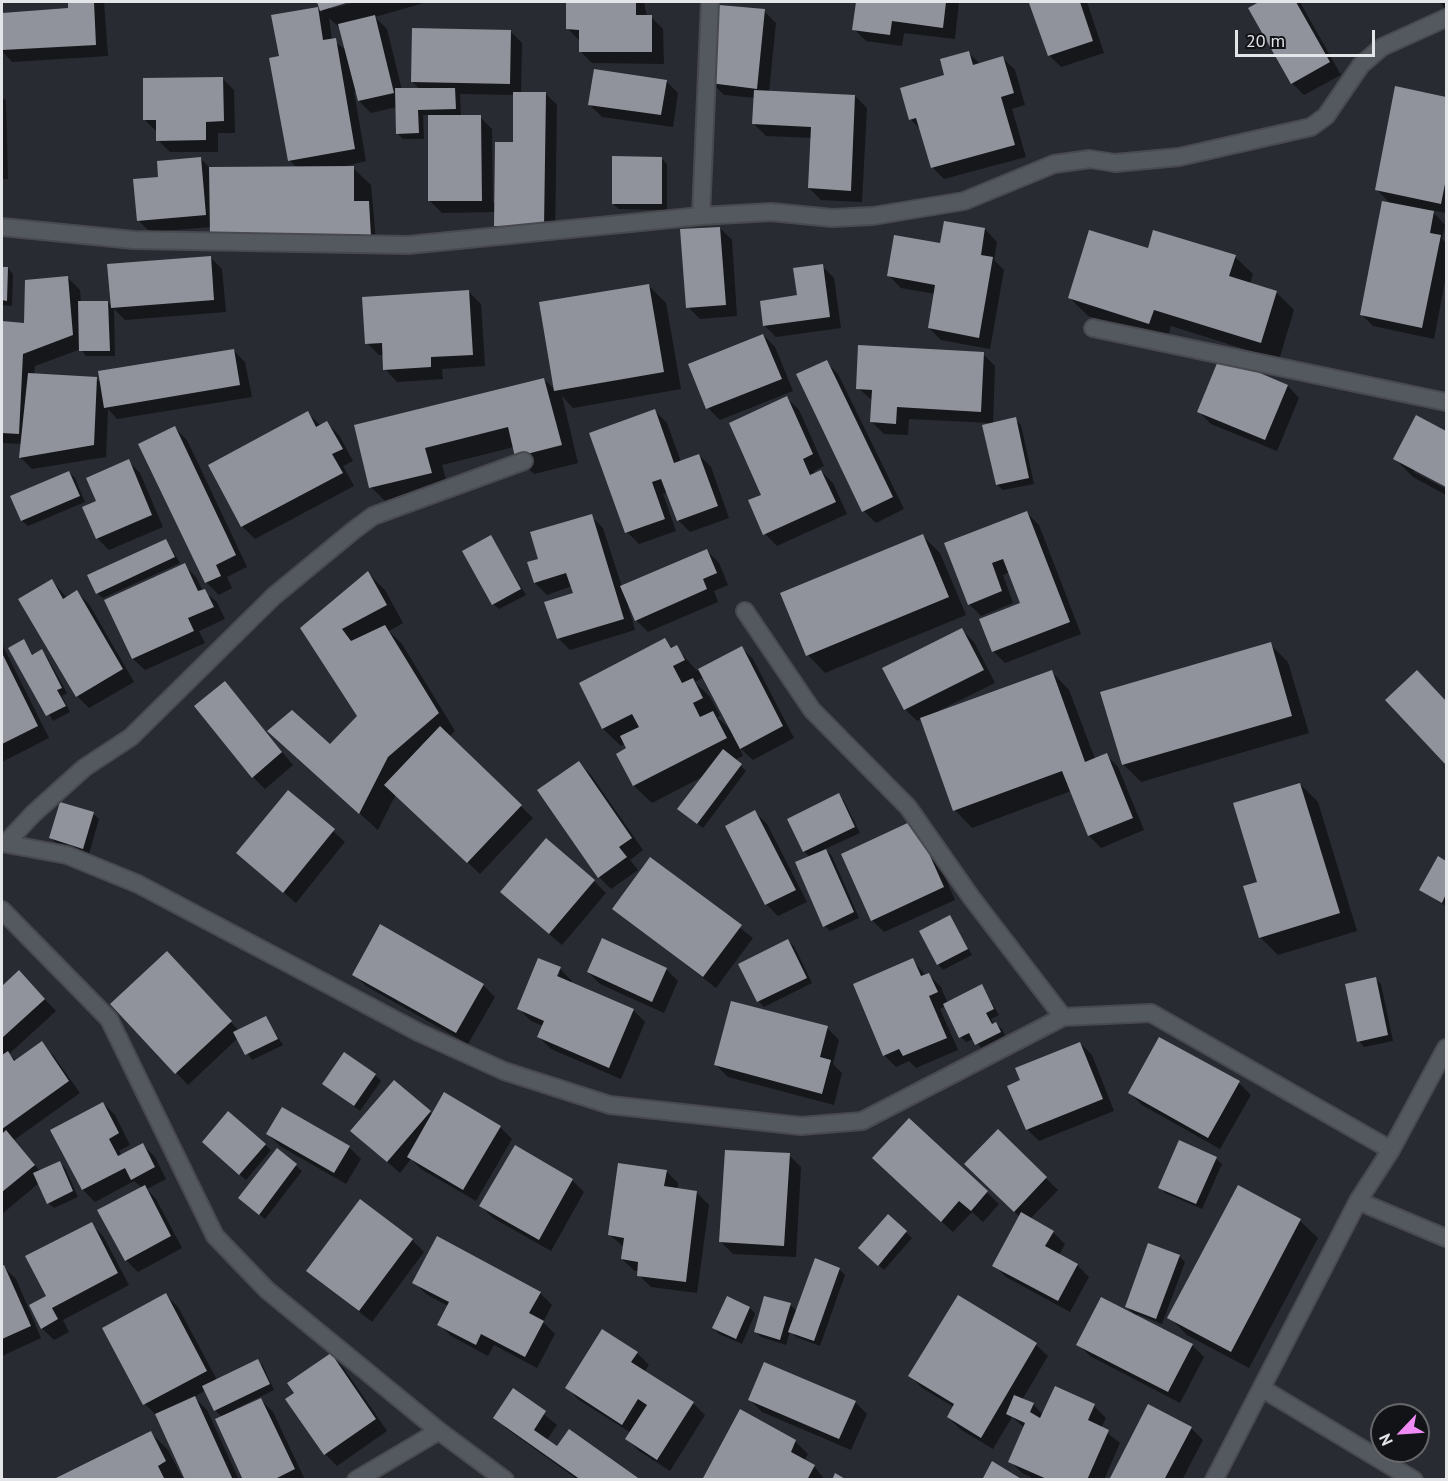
<!DOCTYPE html>
<html>
<head>
<meta charset="utf-8">
<style>
	body { margin:0 }
	#map { position:relative; width:1448px; height:1481px; overflow:hidden; background:#282b32; font-family:"PT Sans",sans-serif }
	canvas { display:block }
	.frame { position:absolute; inset:0; border:3px solid #e3e5e9; pointer-events:none }
	.north { position:absolute; left:1370px; top:1403px; width:60px; height:60px; box-sizing:border-box; background:#121317; border:2px solid #66676b; border-radius:50%; rotate:245deg; font-size:16px; font-weight:700; line-height:24px; text-align:center; color:#e3e5e9 }
	.north::after { content:''; display:block; margin:auto; width:21px; height:27px; background:#f08bf5; clip-path:polygon(50% 0,100% 100%,50% 72%,0 100%) }
	.scale { position:absolute; left:1235px; top:30px; width:140px; height:27px; box-sizing:border-box; border:3px solid #e3e5e9; border-top:0; padding-left:8px; font-size:18px; line-height:21px; white-space:nowrap; color:#e3e5e9; -webkit-text-stroke:4px #121317; paint-order:stroke }
</style>
</head>
<body>
<div id="map">
<canvas width="1448" height="1481"></canvas>
<div class="frame"></div>
<div class="north">N</div>
<div class="scale">20 m</div>
</div>
<script>
const ctx = document.querySelector('canvas').getContext('2d');
ctx.lineJoin = 'round';
function fillPath(path, color) { ctx.fillStyle = color; ctx.fill(path, 'evenodd'); }
const shape = rows => new Path2D(rows.map(r => 'M' + r).join(''));
function trace(path, color, width, dash) { ctx.strokeStyle = color; ctx.lineWidth = width; ctx.lineCap = dash ? 'butt' : 'round'; ctx.setLineDash(dash || []); ctx.stroke(path); }
fillPath(shape([
	[69,2,104,2,108,56,12,62,2,51,2,14,70,10],
	[319,2,346,2,330,6,330,9,356,2,427,2,375,17,387,29,402,90,420,90,413,82,510,31,522,43,521,93,545,93,557,105,555,239,508,237,496,225,496,212,442,213,430,201,430,115,423,115,424,139,403,139,397,133,397,107,371,113,359,101,357,92,354,92,366,161,338,168,353,168,371,185,376,241,372,251,230,252,212,234,212,227,150,232,138,220,159,178,201,159,211,169,297,168,289,160,281,58,317,8,322,13],
	[329,18,340,28,346,50,332,40],
	[460,94,515,95,514,144,496,203,493,203,492,129,480,117,461,117],
	[567,2,644,2,647,17,651,17,663,29,664,64,592,63,580,51,579,40,567,28],
	[857,2,959,2,955,39,904,33,902,46,866,41,854,29],
	[1037,2,1087,2,1104,53,1061,67,1049,55,1031,3],
	[1263,2,1300,2,1341,75,1304,95,1292,83,1250,8],
	[1439,2,1446,2,1446,9],
	[764,11,776,23,769,92,855,96,867,108,862,202,821,200,809,188,812,138,766,136,754,124,755,98,724,95,712,83],
	[969,53,981,65,1003,58,1015,70,1025,105,1012,109,1026,157,944,179,932,167,922,131,910,119],
	[222,78,234,90,235,133,218,133,218,152,170,152,158,140,158,133,145,120],
	[666,81,678,93,673,127,602,117,590,105],
	[1396,88,1446,99,1446,213,1431,210,1445,225,1442,239,1446,243,1446,276,1434,339,1373,326,1361,314,1392,205,1376,189],
	[2,97,6,101,8,179,2,179],
	[661,158,667,164,667,210,619,209,613,204],
	[720,228,732,240,737,316,700,319,688,307],
	[985,229,997,242,994,260,1004,270,990,349,941,340,929,328,935,294,901,288,889,276,941,245],
	[1149,250,1235,257,1253,274,1250,284,1276,292,1294,310,1279,360,1171,326,1167,340,1088,316,1070,298],
	[210,257,222,269,226,312,125,320,114,309,115,356,86,356,81,349,35,366,34,375,96,378,101,383,233,350,245,362,252,397,117,419,108,409,106,457,32,469,20,457,22,444,2,443,2,323,26,325,68,278,80,290,81,303,108,302,112,307],
	[822,266,834,278,841,328,776,337,764,325,799,297],
	[2,268,8,268,13,274,12,306,2,305],
	[648,285,666,303,681,389,573,408,562,396,578,463,534,474,516,456,514,447,442,465,449,490,389,505,371,487,355,426,544,379,556,391,541,303],
	[469,292,481,304,485,366,442,369,443,379,397,382,385,369,384,355,379,355,367,343],
	[763,335,775,347,793,391,720,420,708,408,690,364],
	[983,354,995,366,993,424,1015,419,1021,425,1034,484,1003,490,997,485,990,423,909,419,908,435,884,434,872,422,873,401,858,388],
	[826,362,838,374,904,509,876,523,864,511],
	[1288,386,1299,398,1277,451,1211,424,1199,412],
	[787,398,799,410,824,466,814,471,815,474,821,471,833,483,847,514,777,546,765,534,763,495],
	[655,411,667,423,681,462,699,455,711,467,729,518,690,532,678,520,668,492,663,494,676,531,639,544,627,532],
	[308,413,320,425,327,423,339,435,353,461,343,466,354,486,255,539,243,527,210,465],
	[1417,417,1446,433,1446,486,1414,469,1414,472,1446,489,1446,495,1413,477,1395,459],
	[175,428,187,440,247,567,227,577,232,588,219,595,207,583,140,444],
	[128,461,140,473,163,527,109,550,97,538,98,502],
	[69,472,75,478,85,502,28,526,22,521],
	[1027,513,1039,525,1081,634,1005,663,993,651,1022,604,1010,572,1003,575,1013,603,981,616,969,604,946,544],
	[591,516,603,528,622,587,707,551,719,563,728,585,714,591,718,602,648,632,636,620,630,606,628,606,635,630,570,650,558,638,575,594,572,586,547,595,535,583,540,560],
	[490,536,526,595,499,609,493,604],
	[923,536,940,553,966,615,825,673,808,655,782,594],
	[166,540,180,563,103,598,97,593],
	[184,565,196,577,203,591,217,602,225,619,199,631,205,643,145,670,133,659],
	[368,573,385,590,403,623,389,631,402,644,455,731,449,737,533,818,480,874,396,794,378,830,287,748,330,746,359,716,302,628],
	[52,581,67,598,77,592,89,604,134,682,89,708,77,696],
	[962,630,974,642,995,683,938,711,939,713,1052,672,1069,690,1095,759,1106,755,1118,767,1144,830,1101,848,1089,836,1071,791,972,828,955,810,921,719,917,721,905,709],
	[665,640,673,648,676,647,697,671,741,647,753,659,794,738,753,760,739,747,743,756,735,760,746,771,703,828,685,815,704,776,652,803,634,786,618,754,628,749,625,744,621,746,603,729,581,684],
	[704,677,731,730,717,717,720,716,710,697,695,682],
	[23,641,34,656,42,651,47,657,67,693,62,696,70,712,53,721,10,649],
	[2,644,49,738,2,762],
	[1270,644,1288,662,1309,733,1141,782,1123,764],
	[1417,672,1446,702,1446,762,1387,700],
	[225,683,293,765,265,789,253,777],
	[579,763,591,775,643,850,630,860,638,870,611,889,599,877],
	[1300,784,1318,802,1357,931,1278,955,1260,937,1259,883],
	[838,795,844,801,860,833,825,849,832,856,859,918,830,931,825,926,810,857,804,851],
	[755,812,767,824,807,902,778,916,766,904],
	[93,814,99,819,89,854,57,844,51,838],
	[333,831,345,842,296,903,238,853],
	[926,834,955,900,884,932,872,920],
	[1438,858,1446,863,1446,906,1421,890],
	[651,859,753,938,716,988,614,909],
	[594,881,606,893,562,945,514,904],
	[950,917,972,955,943,970,938,964],
	[788,941,794,946,812,983,764,1007,759,1002,740,964],
	[913,960,926,976,929,975,941,987,948,1004,982,986,999,1015,991,1019,994,1025,996,1024,1002,1029,1006,1038,982,1049,974,1039,966,1042,961,1037,946,1006,940,1009,958,1050,916,1068,909,1061,896,1067,884,1055],
	[178,965,239,1031,265,1018,283,1045,252,1060,238,1038,188,1085,112,1004],
	[560,969,572,981,571,983,633,1010,645,1022,621,1079,551,1049,539,1037,543,1026,531,1021,519,1009],
	[557,972,560,972,555,983],
	[666,969,678,981,664,1013,600,984,588,972],
	[19,972,56,1011,9,1054,16,1061,41,1043,53,1055,80,1093,14,1140,40,1171,60,1163,65,1168,78,1197,54,1208,48,1203,39,1183,2,1214,2,988],
	[354,974,483,985,495,997,468,1044,366,986],
	[1375,979,1381,984,1393,1041,1364,1047,1359,1041],
	[827,1028,839,1040,833,1064,842,1073,834,1105,728,1077,716,1065],
	[1080,1043,1092,1055,1114,1111,1039,1141,1027,1129],
	[375,1075,381,1081,360,1111,324,1084],
	[1239,1083,1251,1095,1220,1149,1142,1105,1130,1093],
	[103,1103,115,1115,130,1145,119,1151,122,1156,143,1145,155,1157,166,1179,147,1189,156,1199,182,1248,138,1272,126,1260,142,1188,134,1181,95,1202,83,1190,52,1131],
	[430,1112,433,1115,500,1127,512,1139,476,1201,421,1169,411,1159,400,1173,352,1131],
	[228,1113,271,1150,246,1180,209,1147],
	[909,1120,999,1204,983,1222,972,1212,953,1232,886,1170],
	[998,1131,1058,1190,1030,1219,1053,1232,1065,1244,1059,1255,1077,1265,1089,1277,1070,1312,1006,1277,994,1265,1020,1217,966,1164],
	[268,1134,349,1147,361,1159,346,1184,280,1146],
	[277,1150,302,1171,265,1219,246,1203],
	[789,1155,801,1167,796,1257,733,1254,721,1242],
	[1216,1159,1222,1164,1202,1209,1165,1193,1160,1187],
	[666,1171,678,1183,677,1190,697,1193,709,1205,697,1293,651,1287,639,1275,639,1271,635,1271,622,1259,624,1247,610,1235],
	[572,1180,584,1192,551,1251,493,1218,481,1206],
	[1238,1187,1300,1221,1318,1238,1249,1368,1187,1335,1169,1317],
	[888,1216,912,1238,884,1270,865,1254],
	[91,1224,103,1236,129,1285,63,1320,69,1332,54,1340,42,1328,48,1297],
	[412,1240,424,1252,372,1322,308,1271],
	[1179,1256,1185,1262,1162,1324,1137,1314,1136,1316,1192,1345,1204,1357,1180,1403,1090,1356,1078,1344,1135,1315,1127,1307],
	[4,1267,16,1279,41,1338,2,1356],
	[839,1269,845,1275,820,1346,796,1337,790,1331,786,1345,761,1337,755,1331,790,1305,797,1311],
	[414,1282,540,1293,552,1305,543,1322,555,1334,537,1368,494,1345,488,1356,451,1336,439,1324,448,1306,426,1294],
	[166,1295,178,1307,217,1380,258,1361,263,1366,274,1390,235,1409,237,1411,261,1400,273,1412,305,1480,245,1480,223,1418,215,1410,206,1390,194,1397,207,1410,239,1480,186,1480,157,1416,145,1404,104,1328],
	[958,1297,1036,1345,1048,1356,1022,1400,1033,1404,1043,1415,1094,1406,1106,1418,1101,1428,1120,1443,1104,1480,1036,1480,1022,1473,1010,1461,1025,1428,1012,1417,993,1449,960,1429,948,1417,954,1407,922,1388,910,1376],
	[727,1298,750,1308,755,1314,742,1344,719,1334,714,1328],
	[637,1353,649,1365,644,1372,693,1403,705,1415,670,1471,639,1451,627,1439,631,1433,579,1400,567,1388],
	[331,1355,343,1367,387,1431,337,1466,325,1454,296,1393],
	[514,1390,557,1425,546,1441,558,1448,638,1480,578,1480,507,1429,495,1417],
	[750,1400,855,1402,867,1414,851,1450,762,1412],
	[741,1412,796,1442,808,1454,804,1461,814,1466,825,1480,704,1480],
	[1191,1428,1203,1440,1182,1480,1110,1480],
	[151,1433,168,1450,183,1479,55,1480]
]), '#0007');
fillPath(shape([
	[68,2,94,2,96,45,2,50,2,13,68,8],
	[317,2,349,2,320,11],
	[566,2,636,2,636,15,652,15,652,52,579,52,579,30,566,29],
	[856,2,946,2,943,28,892,21,890,35,852,30],
	[1080,2,1093,41,1048,56,1029,3],
	[1259,2,1296,2,1330,62,1291,84,1248,8],
	[719,5,765,9,757,89,710,83],
	[318,7,323,40,336,38,355,149,288,161,269,58,279,56,271,15],
	[375,15,394,93,358,101,338,24],
	[412,28,511,30,510,84,411,82],
	[969,51,973,65,1003,56,1014,93,1001,97,1015,145,931,168,916,118,909,120,900,88,944,75,940,59],
	[594,69,667,80,661,115,588,105],
	[223,77,224,121,206,122,206,140,156,141,156,120,143,120,143,78],
	[1395,86,1446,97,1446,179,1441,204,1375,190],
	[395,88,455,88,456,109,418,110,419,133,396,134],
	[754,90,855,95,851,191,808,188,811,127,752,124],
	[513,92,546,92,544,227,494,226,495,142,513,142],
	[428,115,481,115,482,201,428,201],
	[612,156,662,157,662,204,612,204],
	[201,157,206,215,137,221,133,179,158,177,157,161],
	[354,166,354,201,369,201,371,237,355,234,210,235,209,167],
	[1382,201,1434,211,1430,233,1441,235,1422,328,1360,315],
	[944,221,985,228,981,255,993,257,979,338,928,328,935,285,887,276,894,235,940,243],
	[720,227,726,305,686,308,680,229],
	[1089,230,1148,248,1153,230,1236,255,1229,276,1277,291,1261,343,1154,310,1149,324,1068,298],
	[211,256,214,300,111,308,107,264],
	[823,264,830,317,763,326,760,301,797,295,793,268],
	[2,267,8,267,7,301,2,300],
	[68,276,73,335,23,354,19,434,2,433,2,321,24,323,25,280],
	[649,284,664,372,554,391,539,302],
	[469,290,473,355,431,357,431,367,383,370,382,343,365,344,362,297],
	[78,301,108,301,110,351,79,351],
	[763,334,782,379,706,409,688,364],
	[858,345,984,352,981,412,897,407,896,424,870,422,872,390,856,389],
	[234,349,240,385,104,408,98,371],
	[1220,356,1288,385,1265,440,1197,412],
	[827,360,893,497,862,512,796,374],
	[28,373,97,377,94,445,19,458],
	[544,378,562,445,515,457,508,427,425,448,432,473,369,488,354,425],
	[787,396,813,454,803,459,810,475,821,470,836,502,763,535,748,500,761,495,729,423],
	[655,409,674,463,699,454,718,506,677,521,661,479,652,482,665,519,625,533,589,433],
	[308,411,316,427,327,421,343,449,332,454,343,473,241,527,208,465],
	[1416,415,1446,431,1446,487,1393,459],
	[1016,417,1029,478,996,485,982,425],
	[175,426,236,555,216,565,221,576,205,583,138,444],
	[129,459,152,515,96,539,82,507,96,501,86,478],
	[69,471,80,496,21,521,10,496],
	[1027,511,1070,622,992,652,979,619,1020,603,1003,559,992,563,1002,591,968,605,944,543],
	[592,514,624,619,557,639,544,602,573,593,566,573,534,583,527,562,538,559,530,532],
	[923,534,949,597,806,656,780,593],
	[491,535,521,589,492,605,462,551],
	[166,539,175,557,96,594,87,575],
	[707,549,717,573,703,579,707,589,635,621,620,586],
	[185,563,198,591,205,589,214,607,188,618,194,631,132,659,104,600],
	[368,571,387,605,342,629,351,641,385,625,439,713,388,757,359,814,267,731,292,710,330,744,357,716,300,628],
	[52,579,63,599,77,590,123,669,76,697,18,599],
	[962,628,984,670,904,710,882,668],
	[665,638,671,648,677,645,685,660,673,666,682,683,693,678,703,698,693,703,700,717,713,711,727,738,633,786,616,754,626,748,620,736,639,727,632,714,602,729,579,683],
	[24,639,32,655,42,649,62,688,57,690,66,706,46,716,8,648],
	[1271,642,1292,716,1122,765,1100,692],
	[742,646,783,726,740,749,698,669],
	[2,653,38,726,2,744],
	[1052,670,1085,762,1107,753,1133,818,1088,836,1062,771,953,811,920,718],
	[1417,670,1446,701,1446,765,1385,700],
	[225,681,282,752,252,778,194,706],
	[440,726,522,805,467,863,384,785],
	[723,749,742,764,697,824,677,809],
	[579,761,632,838,619,847,627,857,598,878,537,790],
	[1300,783,1340,913,1259,938,1243,886,1257,882,1233,803],
	[288,790,335,829,283,893,236,853],
	[839,793,855,827,803,852,787,819],
	[60,802,94,812,83,849,49,838],
	[755,810,796,890,765,905,725,826],
	[914,820,944,887,871,921,841,854],
	[546,838,595,880,549,934,500,892],
	[826,849,854,912,823,927,795,862],
	[1438,856,1446,861,1446,894,1442,903,1419,890],
	[650,857,742,925,703,977,612,909],
	[950,915,968,949,937,965,919,931],
	[380,924,484,984,456,1033,352,975],
	[602,938,667,968,652,1002,587,972],
	[788,939,807,978,757,1002,738,964],
	[167,951,232,1021,175,1074,110,1004],
	[538,958,561,967,557,976,634,1009,609,1068,537,1037,544,1021,517,1009],
	[913,958,921,976,929,973,938,992,929,996,947,1038,903,1056,899,1049,883,1056,853,984],
	[19,970,45,999,2,1038,2,986],
	[1376,977,1388,1035,1357,1042,1345,984],
	[982,984,994,1009,986,1013,992,1024,996,1022,1001,1032,975,1045,969,1033,959,1038,943,1004],
	[731,1001,828,1026,820,1057,831,1060,822,1094,714,1065],
	[266,1016,278,1039,245,1055,233,1032],
	[1159,1037,1240,1081,1208,1138,1128,1093],
	[42,1041,69,1081,2,1129,2,1055,8,1051,14,1061],
	[1080,1042,1103,1099,1026,1130,1007,1086,1020,1080,1015,1068],
	[344,1052,376,1074,354,1106,322,1084],
	[394,1080,431,1111,387,1162,350,1131],
	[444,1092,501,1126,463,1190,407,1157],
	[103,1102,119,1133,109,1139,118,1156,143,1143,155,1167,131,1180,125,1168,82,1190,50,1130],
	[282,1107,350,1146,334,1173,266,1134],
	[228,1111,266,1144,239,1175,202,1142],
	[909,1118,988,1191,971,1211,959,1201,941,1222,872,1158],
	[998,1129,1047,1177,1014,1212,964,1164],
	[6,1130,35,1165,2,1192,2,1134],
	[1179,1140,1217,1157,1196,1204,1158,1188],
	[515,1145,573,1179,539,1240,479,1206],
	[277,1148,297,1164,259,1215,238,1198],
	[725,1150,790,1153,784,1246,719,1242],
	[60,1161,73,1191,47,1204,33,1173],
	[618,1163,667,1170,664,1186,697,1191,686,1282,637,1276,638,1262,621,1259,624,1238,608,1235],
	[145,1185,171,1236,125,1261,97,1210],
	[1238,1185,1301,1219,1231,1352,1167,1318],
	[360,1199,413,1239,359,1311,306,1271],
	[1021,1212,1054,1231,1045,1246,1078,1264,1058,1301,992,1266],
	[888,1214,907,1231,878,1266,858,1248],
	[92,1222,118,1273,52,1308,58,1319,41,1329,29,1305,46,1296,25,1256],
	[437,1236,541,1292,529,1313,544,1321,525,1357,481,1334,476,1345,437,1325,449,1302,412,1283],
	[1148,1243,1180,1255,1156,1319,1125,1307],
	[815,1258,840,1268,814,1341,788,1332],
	[4,1265,31,1326,2,1339,2,1266],
	[166,1293,207,1371,143,1405,102,1328],
	[958,1295,1037,1343,981,1438,947,1417,954,1404,908,1376],
	[727,1296,750,1307,736,1339,712,1328],
	[764,1296,791,1303,780,1340,754,1332],
	[1101,1297,1193,1344,1168,1392,1076,1345],
	[602,1329,638,1352,631,1362,694,1402,657,1460,625,1439,647,1405,638,1399,622,1425,565,1388],
	[331,1353,376,1419,324,1455,285,1399,294,1393,287,1383],
	[258,1359,270,1384,214,1411,202,1386],
	[764,1362,856,1401,839,1439,748,1400],
	[1055,1386,1095,1404,1088,1420,1109,1430,1087,1480,1049,1480,1008,1462,1025,1423,1006,1414,1014,1395,1034,1403,1030,1412,1040,1418],
	[513,1388,546,1411,534,1430,557,1446,569,1429,641,1480,581,1480,493,1418],
	[195,1396,233,1480,185,1480,155,1414],
	[261,1398,295,1469,273,1480,243,1480,215,1419],
	[1148,1404,1192,1427,1164,1480,1109,1480],
	[740,1409,796,1440,791,1452,815,1465,807,1480,702,1480],
	[151,1431,166,1461,158,1466,165,1480,52,1480],
	[992,1461,1023,1480,982,1480],
	[835,1473,847,1480,832,1480]
]), '#90939c');
const service = shape([
	[1093,328,1446,402]
]);
const minor = shape([
	[701,216,710,2],
	[2,227,134,240,408,245,701,216,771,212,832,218,873,216,964,201,1054,164,1090,159,1115,163,1179,157,1311,127,1326,116,1361,65,1382,47,1446,18],
	[745,611,812,710,908,807,971,897,1063,1017],
	[2,843,67,855,138,884,418,1032,504,1071,610,1105,801,1126,862,1121,1063,1017,1151,1013,1391,1150],
	[6,843,33,814,84,768,131,737,274,596,354,530,373,516,524,461],
	[2,910,109,1019,215,1236,267,1290,439,1431,505,1480],
	[1358,1201,1446,1238],
	[1263,1389,1414,1480],
	[356,1480,439,1431],
	[1214,1480,1358,1201,1391,1150,1446,1048]
]);
trace(service, '#484a50', 20);
trace(minor, '#484a50', 20);
trace(service, '#54585f', 16);
trace(minor, '#54585f', 16);
</script>
</body>
</html>
